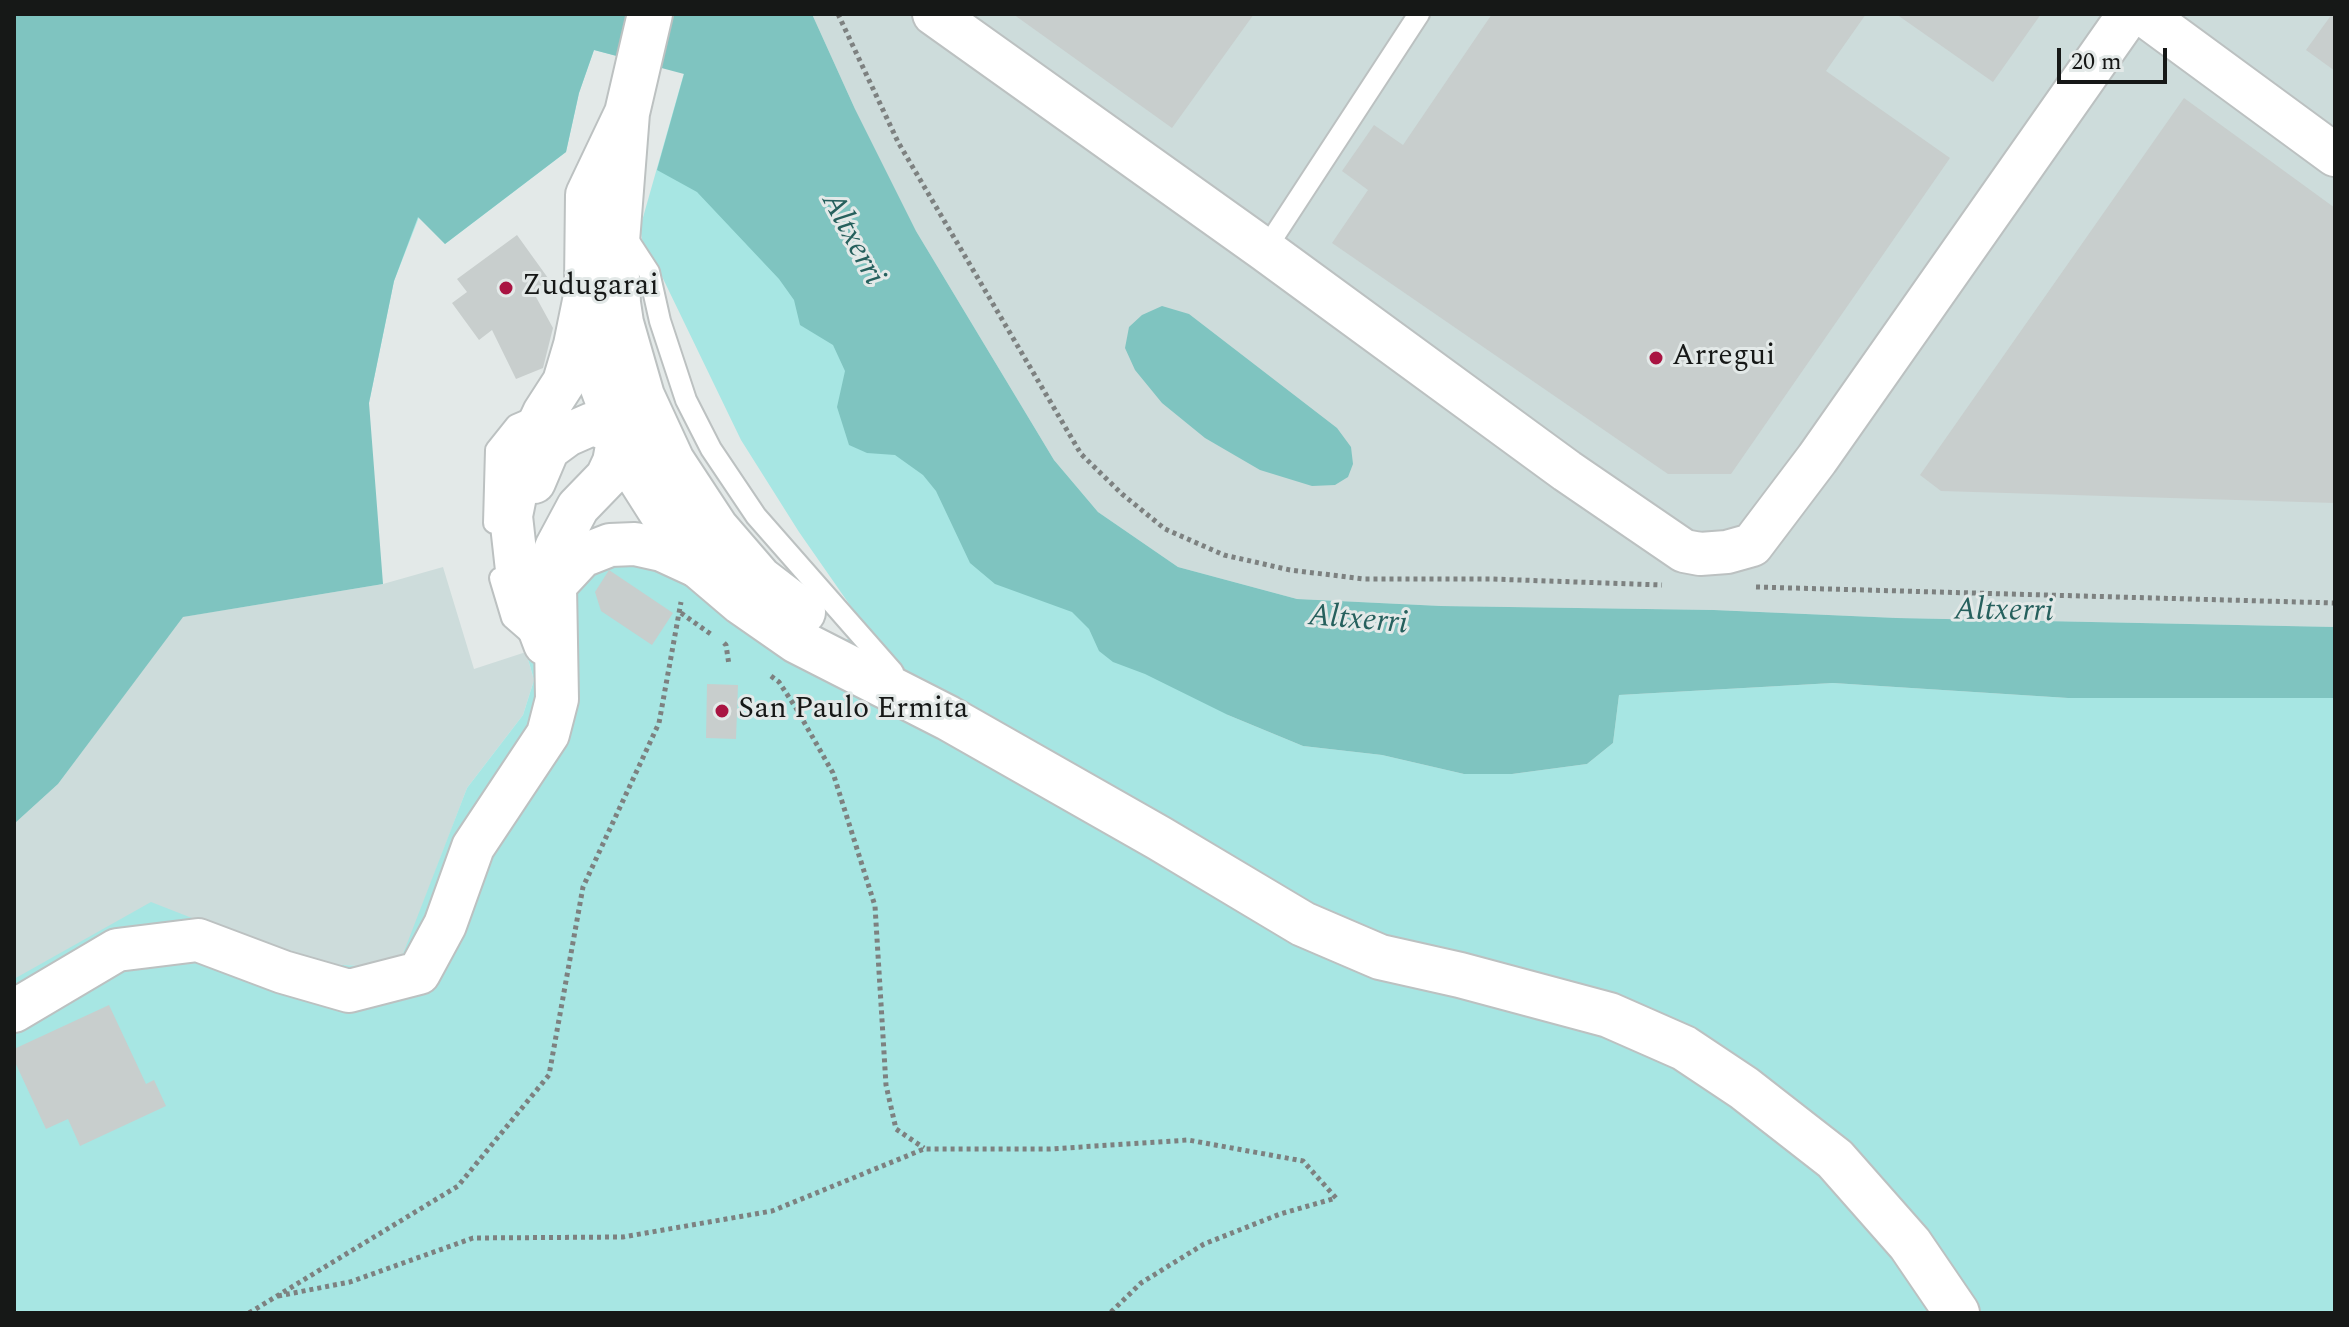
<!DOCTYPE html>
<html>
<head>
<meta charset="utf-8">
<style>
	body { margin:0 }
	#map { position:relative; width:2349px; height:1327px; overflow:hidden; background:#e3e9e8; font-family:Spectral,serif }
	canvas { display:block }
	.frame { position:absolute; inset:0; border:16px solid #161817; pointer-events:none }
	.scale { position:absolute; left:2057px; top:48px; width:110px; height:36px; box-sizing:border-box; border:4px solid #161817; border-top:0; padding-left:10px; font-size:24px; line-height:28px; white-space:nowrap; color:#161817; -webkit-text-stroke:6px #e3e9e8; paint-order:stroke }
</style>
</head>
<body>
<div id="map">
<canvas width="2349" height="1327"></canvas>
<div class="frame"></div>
<div class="scale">20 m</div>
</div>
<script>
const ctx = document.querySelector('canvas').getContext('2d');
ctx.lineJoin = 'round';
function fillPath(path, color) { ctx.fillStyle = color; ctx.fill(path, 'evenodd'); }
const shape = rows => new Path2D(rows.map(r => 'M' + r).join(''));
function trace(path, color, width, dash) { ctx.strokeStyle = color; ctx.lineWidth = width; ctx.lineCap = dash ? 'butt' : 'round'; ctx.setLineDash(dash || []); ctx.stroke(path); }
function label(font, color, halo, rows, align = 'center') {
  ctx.font = font + ' Spectral,serif'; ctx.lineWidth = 6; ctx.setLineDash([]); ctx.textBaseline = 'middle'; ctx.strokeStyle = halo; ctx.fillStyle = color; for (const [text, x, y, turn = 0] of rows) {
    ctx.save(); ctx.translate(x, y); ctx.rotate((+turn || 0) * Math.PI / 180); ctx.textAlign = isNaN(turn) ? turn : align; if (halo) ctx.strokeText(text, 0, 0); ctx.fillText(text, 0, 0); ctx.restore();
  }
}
fillPath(shape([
	[812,14,2335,14,2335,627,1897,618,1715,610,1441,606,1297,599,1178,567,1098,512,1054,460,916,231,855,109],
	[443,567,474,669,526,652,534,680,523,715,467,788,404,954,361,966,307,963,14,979,14,824,58,784,182,617,383,584]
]), '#cddcdb');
fillPath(shape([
	[395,14,689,53,1228,715,1303,746,1382,755,1464,774,1512,774,1587,764,1613,743,1619,695,1833,683,2068,698,2335,698,2335,1313,14,1313,14,979,151,902,307,963,361,966,403,954,467,788,523,715,534,680,526,652,593,564,657,562,763,631,856,640,877,644,799,532,741,440,654,260,644,250,640,228,684,73,594,50,579,93,566,152,445,244,419,217,394,281,369,403]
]), '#a7e6e3');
fillPath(shape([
	[14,14,812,14,855,109,916,231,1054,460,1098,512,1178,567,1297,599,1441,606,1714,610,1897,618,2335,627,2335,698,2068,698,1833,683,1619,695,1613,743,1587,764,1512,774,1464,774,1382,755,1303,746,1228,715,1145,674,1113,662,1099,651,1089,629,1072,612,995,584,970,563,936,491,923,475,895,455,867,453,849,445,837,407,845,371,833,345,800,325,794,300,779,279,697,192,657,170,684,74,594,50,579,93,566,152,445,244,418,217,394,281,369,403,383,584,183,617,58,784,14,824],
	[1162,306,1189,314,1337,428,1351,447,1353,464,1348,477,1335,485,1312,486,1260,470,1205,438,1162,403,1135,370,1125,348,1129,327,1142,315]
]), '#7fc4c0');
fillPath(shape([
	[1013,14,1254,14,1172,128],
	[1492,14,1866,14,1826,71,1950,158,1731,474,1668,474,1332,243,1368,190,1342,171,1374,125,1403,145],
	[1896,14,2041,14,1993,82],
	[2332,14,2335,14,2335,71,2306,50],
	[2184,98,2335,208,2335,503,1941,491,1920,475],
	[517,235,553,285,536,297,553,328,543,368,516,379,492,330,479,340,452,303,467,292,457,279],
	[609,570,673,613,652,645,601,611,595,592],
	[707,684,738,685,736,739,706,738],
	[109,1005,146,1084,154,1080,166,1106,80,1146,68,1119,46,1129,14,1060,14,1049]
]), '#c8cecd');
const service = shape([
	[623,232,649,272,660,321,686,400,711,449,756,516,893,672],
	[1265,250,1419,14],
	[494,523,496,450,516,425,537,416],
	[500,578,512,618,535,638]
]);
const minor = shape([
	[934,14,1265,250,1567,471,1684,551,1700,554,1727,552,1752,545,1817,459,2129,14],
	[2143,14,2335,155],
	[534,482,548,449,567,435,592,424,620,433,637,442,643,451],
	[555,585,556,548,578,507,607,477,614,462,623,414],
	[545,644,517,570,511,516,517,486,530,443,544,413,564,382,575,345,584,301],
	[14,1011,117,950,198,940,283,972,349,991,419,973,445,925,473,847,548,734,557,699,555,585,582,556,610,545,635,544,662,550,701,568]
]);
const trunk = shape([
	[650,14,627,113,616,254,618,303,621,323,642,396,672,461,716,528,760,579,803,612],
	[627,113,588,195,587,284,591,337,600,380,632,466,665,518,701,568,741,602,797,641,948,718,1159,838,1303,924,1380,957,1460,975,1609,1015,1684,1048,1744,1088,1835,1159,1910,1244,1957,1313]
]);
trace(service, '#bcc1c1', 24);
trace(minor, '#bcc1c1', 46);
trace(trunk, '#bcc1c1', 48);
trace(shape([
	[838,14,898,142,1081,454,1122,494,1165,529,1224,555,1290,570,1364,579,1491,579,1662,585],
	[1756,587,2335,603],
	[681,613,712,635],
	[724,643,726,645,729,665],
	[771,676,779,682,796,708,833,773,875,906,886,1085,896,1129,924,1148],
	[278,1296,350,1282,473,1238,623,1237,772,1211,924,1149,1050,1149,1188,1140,1303,1161,1336,1198,1280,1214,1204,1244,1141,1283,1110,1313],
	[249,1313,458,1186,549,1075,583,887,659,723,681,602]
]), '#7d8180', 5, [4, 4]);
trace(service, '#fff', 20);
trace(minor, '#fff', 42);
trace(trunk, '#fff', 44);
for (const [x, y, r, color] of [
	[506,288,8,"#a91442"],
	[1656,358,8,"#a91442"],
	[722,711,8,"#a91442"]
]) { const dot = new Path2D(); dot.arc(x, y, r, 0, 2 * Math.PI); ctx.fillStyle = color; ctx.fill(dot); trace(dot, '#e3e9e8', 3); }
label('30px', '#161817', '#e3e9e8', [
	["Zudugarai",522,288],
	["Arregui",1672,358],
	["San Paulo Ermita",738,711]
], 'left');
label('italic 32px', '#26605d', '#e3e9e8', [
	["Altxerri",851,240,62],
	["Altxerri",2004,613,1],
	["Altxerri",1358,622,5]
]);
</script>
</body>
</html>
